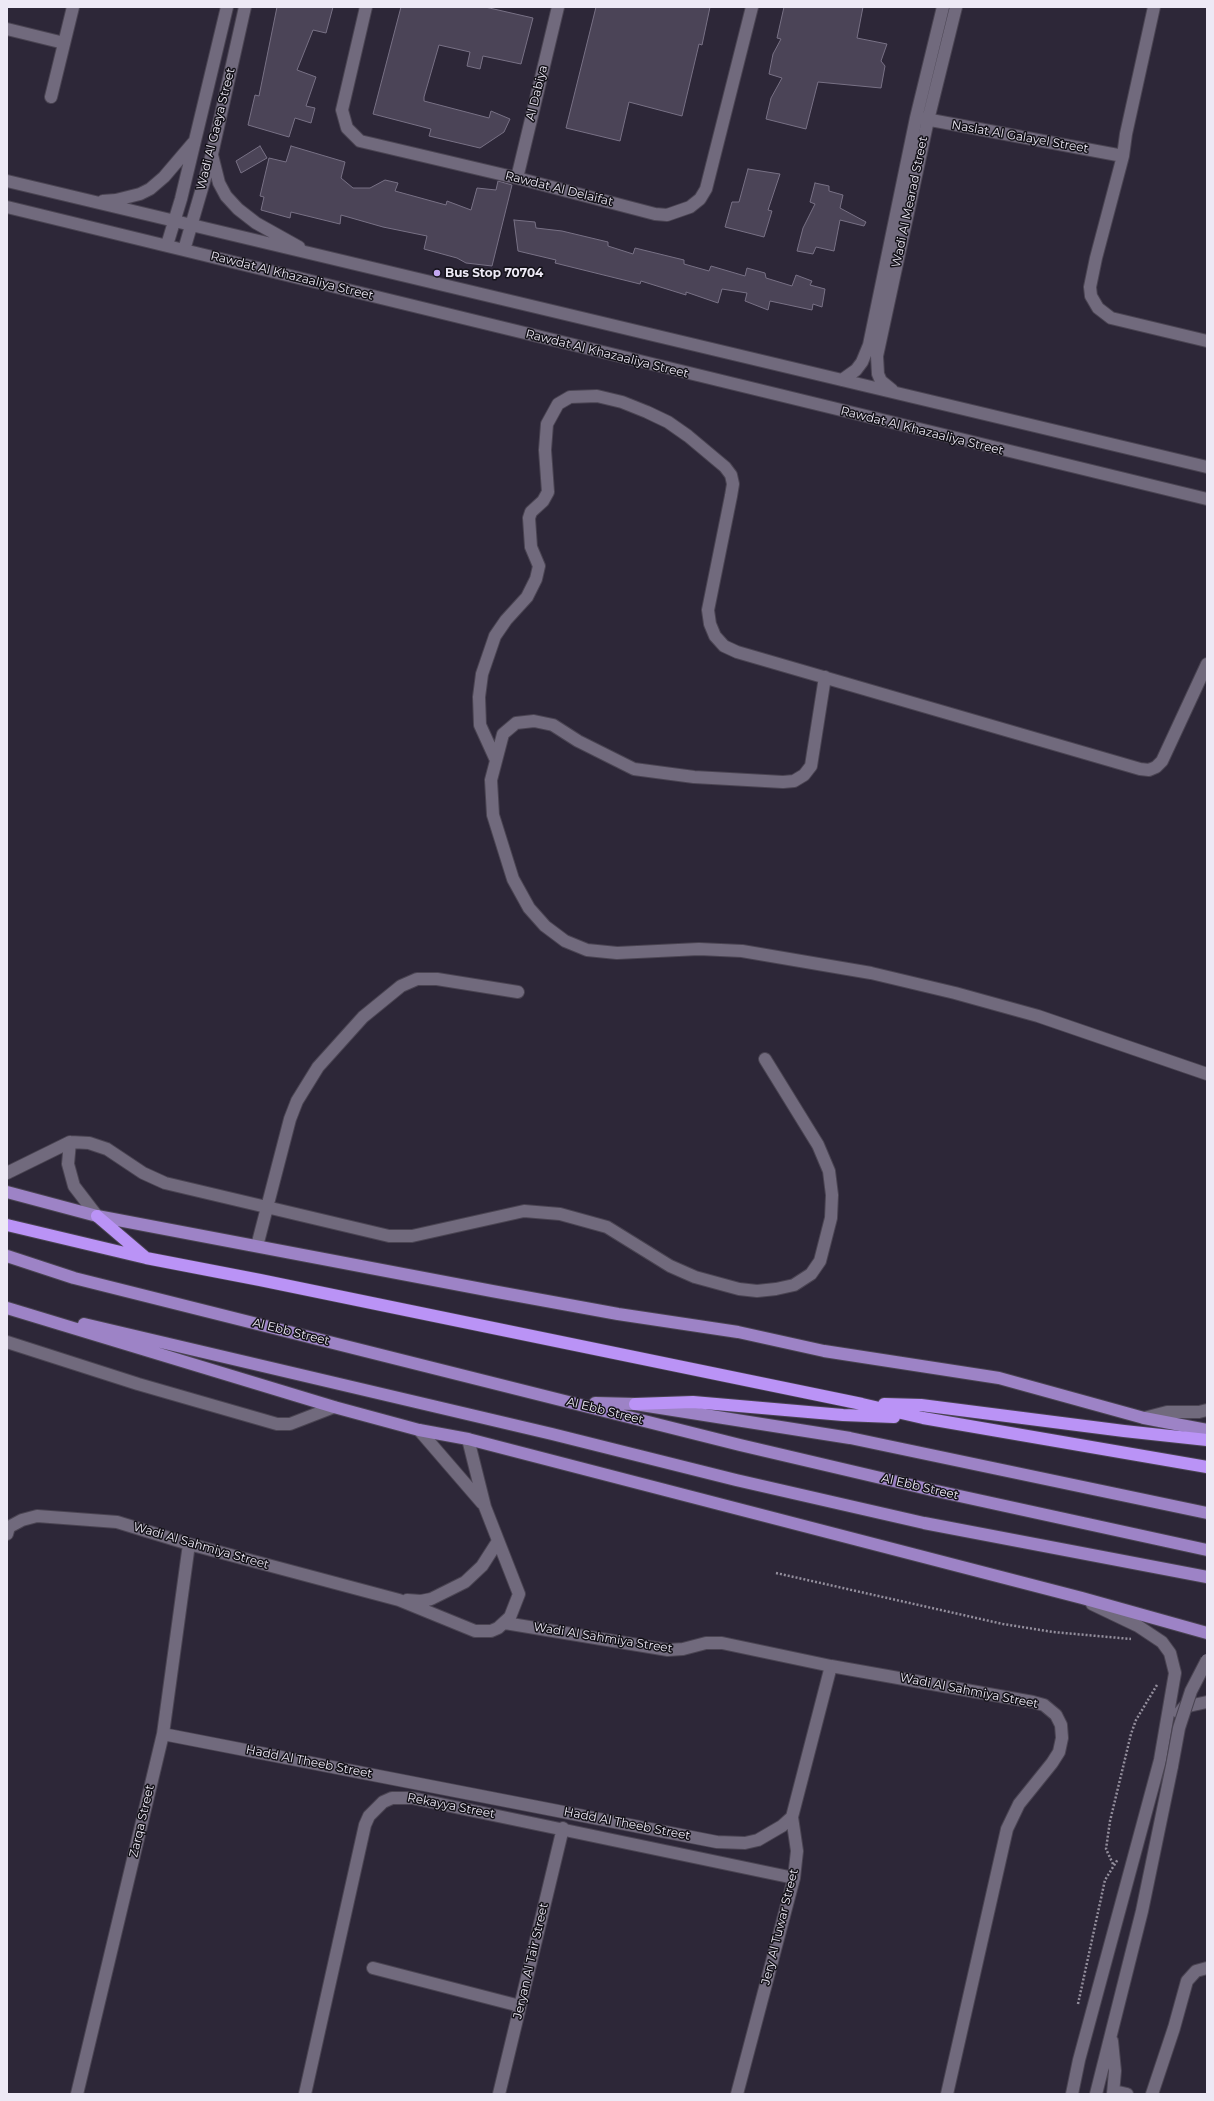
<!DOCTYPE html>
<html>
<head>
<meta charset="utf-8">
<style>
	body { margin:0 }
	#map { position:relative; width:1214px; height:2101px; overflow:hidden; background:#2d2738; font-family:Montserrat,sans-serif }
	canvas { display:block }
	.frame { position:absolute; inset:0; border:8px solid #ede9f5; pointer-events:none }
</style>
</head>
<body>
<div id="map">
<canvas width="1214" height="2101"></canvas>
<div class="frame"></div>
</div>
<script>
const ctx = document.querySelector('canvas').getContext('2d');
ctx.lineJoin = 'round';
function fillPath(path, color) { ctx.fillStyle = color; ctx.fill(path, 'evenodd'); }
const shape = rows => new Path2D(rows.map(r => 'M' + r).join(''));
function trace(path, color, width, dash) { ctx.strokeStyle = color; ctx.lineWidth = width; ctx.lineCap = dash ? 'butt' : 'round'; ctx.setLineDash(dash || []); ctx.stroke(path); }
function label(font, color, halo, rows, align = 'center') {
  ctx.font = font + ' Montserrat,sans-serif'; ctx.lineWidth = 3; ctx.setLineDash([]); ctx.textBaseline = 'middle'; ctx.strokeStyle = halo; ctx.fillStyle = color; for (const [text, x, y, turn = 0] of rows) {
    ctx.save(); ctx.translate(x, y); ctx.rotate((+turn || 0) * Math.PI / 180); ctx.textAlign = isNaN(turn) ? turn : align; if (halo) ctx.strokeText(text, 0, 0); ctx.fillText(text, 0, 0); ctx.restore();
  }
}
const building = shape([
	[277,7,333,7,326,33,313,30,297,70,316,77,306,106,315,108,311,123,295,118,289,137,248,125,255,95,259,96,277,7],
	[401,7,485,7,533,18,521,64,483,56,480,69,467,66,470,52,439,45,424,97,424,101,489,118,491,111,510,119,504,132,480,148,429,136,431,129,373,114,401,7],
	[596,7,710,7,702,45,699,44,682,116,629,102,620,141,566,128,596,7],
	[784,7,863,7,857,38,887,44,881,61,885,66,881,88,818,82,806,129,766,119,771,98,782,78,769,74,773,54,781,39,777,38,784,7],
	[260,146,267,158,241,173,236,161,260,146],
	[291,146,345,162,341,178,353,188,370,188,385,180,398,183,395,191,446,205,447,201,471,210,477,188,496,190,498,181,512,185,492,266,466,263,457,258,424,249,427,236,383,227,341,215,340,224,291,212,290,218,261,210,264,197,260,196,269,158,286,162,291,146],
	[748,169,780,174,768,210,772,211,764,237,725,227,732,202,739,202,748,169],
	[815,183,829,186,829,191,843,195,840,208,866,222,864,226,840,220,834,251,816,247,813,254,797,251,803,228,815,204,810,202,815,183],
	[514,220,535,222,536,228,562,231,608,242,608,246,633,254,635,248,684,260,684,264,709,271,711,266,745,276,747,268,765,273,766,278,792,286,796,275,812,281,810,285,825,289,822,307,813,304,812,310,770,301,768,310,745,301,747,293,722,289,718,303,686,292,686,295,641,281,640,284,555,263,556,260,518,251,514,220]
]);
fillPath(building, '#4b4457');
trace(building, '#787185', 1);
const minor = shape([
	[366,7,342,110,347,128,360,141,517,178,655,214,667,215,690,207,700,199,706,189,752,7],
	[1154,7,1126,134,1123,156,1096,258,1090,287,1091,296,1098,308,1111,318,1207,341],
	[7,29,64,43],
	[51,97,73,7],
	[920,118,1123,156],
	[212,155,219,183,226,196,238,209,256,223,299,247],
	[517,178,558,7],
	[7,181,1207,467],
	[103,201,116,200,140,194,150,189,164,177,193,143],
	[7,207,1207,499],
	[167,245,181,199,227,7],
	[184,250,212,154,245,7],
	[842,380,856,370,862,362,869,345,916,118,943,7],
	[892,390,881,381,878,374,877,356,928,120,956,7],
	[825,677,811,766,804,775,794,781,783,782,694,777,634,769,578,741,553,725,534,721,516,723,503,734,491,780,493,815,513,879,529,908,545,926,565,941,587,950,617,953,699,949,742,951,871,973,955,993,1038,1016,1207,1074],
	[495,758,480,725,479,697,482,674,495,636,506,620,527,597,536,579,539,566,531,547,529,518,531,512,543,501,548,492,545,450,547,424,558,404,570,397,597,396,622,402,647,412,668,422,688,436,725,467,731,475,733,484,731,496,708,610,710,624,715,636,724,646,737,652,1140,769,1149,770,1156,767,1162,761,1207,664],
	[70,1142,68,1164,74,1186,97,1216],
	[7,1173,70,1142,89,1143,107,1149,143,1173,165,1183,389,1236,412,1236,524,1211,560,1214,607,1227,670,1266,695,1277,739,1289,757,1291,776,1289,794,1285,811,1274,820,1261,831,1218,832,1195,829,1171,818,1145,765,1059],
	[257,1246,290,1119,297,1101,318,1067,363,1017,401,986,417,979,437,979,518,992],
	[7,1342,138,1384,277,1424,290,1424,334,1407],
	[1144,1418,1167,1412,1199,1412,1207,1410],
	[419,1430,482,1503],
	[7,1534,9,1527,22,1520,37,1516,117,1522,189,1544,399,1600,475,1631,491,1631,498,1628,510,1617,519,1594,485,1507,468,1439],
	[407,1600,421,1601,431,1599,465,1582,482,1566,498,1541],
	[505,1623,668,1650,683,1649,706,1643,722,1643,831,1666,1033,1702,1044,1705,1056,1715,1061,1725,1062,1738,1059,1752,1052,1763,1019,1804,1007,1829,947,2094],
	[1179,1713,1184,1707,1207,1702],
	[163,1734,717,1842,745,1843,758,1840,782,1826,792,1817],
	[373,1968,520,2006],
	[1112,2041,1115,2071,1113,2094],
	[1114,2091,1127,2094],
	[77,2094,163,1734,189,1544],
	[305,2094,365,1825,369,1816,383,1802,392,1798,412,1798,794,1878],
	[499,2094,563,1828],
	[737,2094,794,1878,797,1851,792,1817,831,1666],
	[1072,2094,1079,2060,1160,1760,1175,1673,1170,1653,1162,1642,1138,1626,1092,1604],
	[1096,2094,1142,1911,1172,1766],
	[1152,2094,1174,2028,1187,1981,1196,1971,1207,1968]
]);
const major = shape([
	[7,1192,97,1216,492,1291,618,1314,738,1332,824,1351,999,1378,1144,1418,1207,1430],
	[7,1256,74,1278,740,1445,932,1490,1207,1550],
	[7,1308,334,1407,419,1430,468,1439,1082,1598,1207,1633],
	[84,1324,552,1434,736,1480,924,1523,1207,1577],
	[595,1403,635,1404,850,1438,1207,1513]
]);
const highway = shape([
	[97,1216,145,1257],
	[7,1225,146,1258,260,1280,862,1404,923,1418,1207,1467],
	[635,1404,693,1402,843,1415,894,1417],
	[884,1404,921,1405,1124,1431,1207,1440]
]);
trace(minor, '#4a4452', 14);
trace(major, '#4a4452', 14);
trace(highway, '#4a4452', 14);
trace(shape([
	[776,1573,1003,1624,1053,1632,1131,1639],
	[1113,1864,1106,1849,1110,1821,1131,1734,1136,1720,1157,1685],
	[1078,2004,1105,1880,1118,1859]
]), '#948f9d', 2.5, [2, 2]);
trace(minor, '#716a7d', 12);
trace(major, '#9d83c6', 12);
trace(highway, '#ba93f6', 12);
const minorBridge = shape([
	[1172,1766,1179,1728,1191,1691,1207,1660]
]);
trace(minorBridge, '#4a4452', 14, []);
trace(minorBridge, '#716a7d', 12);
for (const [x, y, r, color] of [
	[437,273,4,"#c3a7f2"]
]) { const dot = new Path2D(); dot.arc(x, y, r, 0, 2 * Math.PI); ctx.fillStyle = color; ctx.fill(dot); trace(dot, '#141219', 1.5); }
label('12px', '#ede9f5', '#141219', [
	["Al Dabiya",537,93,-76],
	["Wadi Al Gaeya Street",216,129,-76],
	["Naslat Al Galayel Street",1020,137,10],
	["Rawdat Al Delaifat",559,189,14],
	["Wadi Al Mearad Street",910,202,-78],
	["Rawdat Al Khazaaliya Street",292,276,14],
	["Rawdat Al Khazaaliya Street",607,354,14],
	["Rawdat Al Khazaaliya Street",922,431,14],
	["Al Ebb Street",291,1332,14],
	["Al Ebb Street",605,1411,14],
	["Al Ebb Street",920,1487,13],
	["Wadi Al Sahmiya Street",201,1546,16],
	["Wadi Al Sahmiya Street",603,1638,9],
	["Wadi Al Sahmiya Street",969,1691,11],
	["Hadd Al Theeb Street",309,1762,11],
	["Rekayya Street",451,1806,11],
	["Zarqa Street",142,1821,-77],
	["Hadd Al Theeb Street",627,1824,11],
	["Jery Al Tuwar Street",780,1927,-76],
	["Jeryan Al Tair Street",531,1961,-77]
]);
label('bold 12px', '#ede9f5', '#141219', [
	["Bus Stop 70704",445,273]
], 'left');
</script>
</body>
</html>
